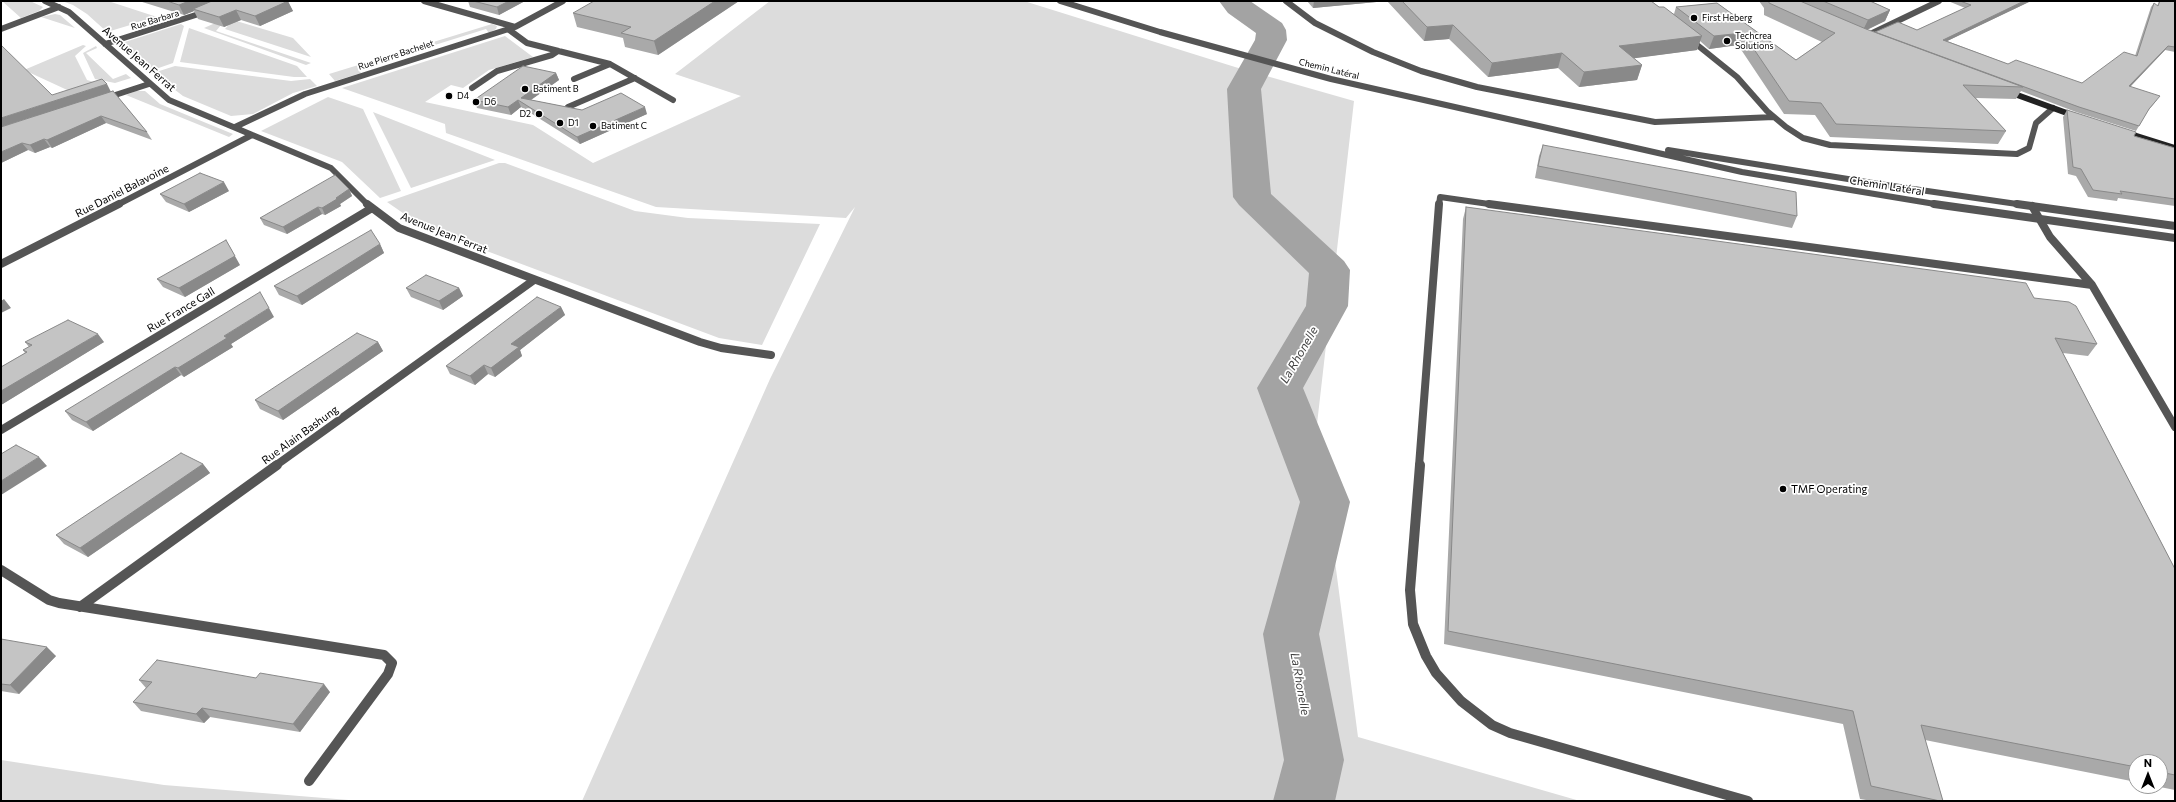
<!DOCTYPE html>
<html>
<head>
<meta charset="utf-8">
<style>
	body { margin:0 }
	#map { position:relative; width:2176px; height:802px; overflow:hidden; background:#fff; font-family:Commissioner,sans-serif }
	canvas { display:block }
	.frame { position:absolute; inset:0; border:2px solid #000; pointer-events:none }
	.north { position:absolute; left:2128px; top:754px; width:40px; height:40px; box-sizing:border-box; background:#fff; border:1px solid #999; border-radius:50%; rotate:0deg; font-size:11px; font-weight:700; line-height:16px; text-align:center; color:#000 }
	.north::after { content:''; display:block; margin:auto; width:14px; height:18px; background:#000; clip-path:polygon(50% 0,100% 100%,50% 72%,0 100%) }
</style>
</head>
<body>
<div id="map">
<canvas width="2176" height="802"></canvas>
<div class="frame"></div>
<div class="north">N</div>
</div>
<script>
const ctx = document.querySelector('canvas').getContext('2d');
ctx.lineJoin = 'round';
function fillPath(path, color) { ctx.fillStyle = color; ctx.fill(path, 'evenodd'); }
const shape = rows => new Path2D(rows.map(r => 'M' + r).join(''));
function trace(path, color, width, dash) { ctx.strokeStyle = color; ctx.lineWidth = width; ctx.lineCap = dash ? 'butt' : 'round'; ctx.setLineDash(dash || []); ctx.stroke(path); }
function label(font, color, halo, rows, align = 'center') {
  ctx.font = font + ' Commissioner,sans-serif'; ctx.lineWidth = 3.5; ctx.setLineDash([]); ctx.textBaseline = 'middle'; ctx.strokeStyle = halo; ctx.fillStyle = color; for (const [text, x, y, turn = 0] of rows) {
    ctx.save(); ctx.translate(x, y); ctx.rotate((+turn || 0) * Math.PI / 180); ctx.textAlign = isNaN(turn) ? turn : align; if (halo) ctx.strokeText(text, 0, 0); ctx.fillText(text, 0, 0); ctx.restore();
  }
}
fillPath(shape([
	[2,1,30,1,43,7,39,11,21,18],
	[62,1,108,1,157,17,107,32,87,14,73,5],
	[265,1,227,18,216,31,311,63,306,65,204,28],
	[770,1,1024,1,1235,67,1354,101,1317,424,1358,737,1580,801,582,801,770,379,855,207,846,218,656,207,446,133,445,124,342,88,505,36,533,57,489,70,463,88,451,85,425,102,533,125,593,163,741,96,675,74],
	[55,14,60,15,75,28,41,17],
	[233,20,293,38,311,57,225,29],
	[181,24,184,26,173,63,150,71,121,46,125,42],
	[492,24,497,26,496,29,489,33,486,29,358,69,361,73,335,81,329,74],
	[189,28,297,66,307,77,294,77,180,62],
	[83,45,86,46,75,56,87,80,108,86,78,95,24,70],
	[96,46,97,48,86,53,113,79,126,74,131,78,115,83,95,79,83,53],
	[175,66,291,81,310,79,317,86,293,93,253,114,231,116,183,96,153,73],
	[136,91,145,91,160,104,233,134,229,137,126,95],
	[328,97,363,109,401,191,380,198,342,162,261,131],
	[373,112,495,160,411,188],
	[499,163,505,163,635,211,688,218,820,224,762,345,719,338,444,235,413,220,387,202],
	[1,760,164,785,361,801,1,801]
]), '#dcdcdc');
fillPath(shape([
	[1219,1,1250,1,1282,23,1286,30,1287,40,1261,89,1271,194,1344,261,1350,270,1348,306,1303,388,1350,502,1319,634,1344,760,1335,801,1273,801,1284,760,1263,634,1300,502,1257,388,1306,306,1309,273,1239,205,1233,197,1227,89,1255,40,1256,33,1228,13,1219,1]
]), '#a3a3a3');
trace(shape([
	[1286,1,1315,23,1373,52,1421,71,1477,87,1655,122,1774,117],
	[508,29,527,43,610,64,673,100],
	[1691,40,1737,77,1767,111,1786,127,1803,138,1830,145,2017,154,2029,148,2036,123,2053,108],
	[574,79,610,64],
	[472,88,497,71,552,55,558,51],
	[568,107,635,78],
	[1439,205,1440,197,1496,205]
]), '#555', 6);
trace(shape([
	[1489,204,2092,285,2175,427],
	[2032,206,2050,237,2092,285],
	[1419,466,1439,204]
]), '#555', 8);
trace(shape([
	[1420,465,1410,590,1413,624,1426,656,1436,673,1461,701,1492,725,1510,733,1748,801]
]), '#555', 10);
trace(shape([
	[45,1,69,12,169,100,331,168,368,205],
	[424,1,515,27],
	[1,29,59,7],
	[1864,37,1939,1],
	[105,44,205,12],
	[106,98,149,84],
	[235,127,305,94,515,27,563,1],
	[117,205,252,135]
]), '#555', 6);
trace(shape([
	[367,204,399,228,700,342,721,348,771,355],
	[1,264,119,204],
	[1,430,372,208],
	[275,466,534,280]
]), '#555', 8);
trace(shape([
	[1,570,49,600,59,603,384,655,392,663,388,674,309,781],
	[80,607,277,465]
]), '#555', 10);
trace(shape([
	[1060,1,1160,32,1331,79,1742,172,1941,205],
	[1668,150,1879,184,2024,205]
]), '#555', 6);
trace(shape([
	[1934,204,2175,238],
	[2017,204,2175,226]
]), '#555', 8);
trace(shape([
	[2009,92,2075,116],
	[2124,132,2175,148]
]), '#222', 6);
fillPath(shape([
	[139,1,287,1,293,11,260,26,241,20,224,27,198,19,194,11,184,15],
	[468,1,525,1,499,15,470,7],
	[739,1,658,55,625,47,623,38,577,27,573,13],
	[1307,1,1651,1,1659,7,1674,14,1676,7,1717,3,1796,60,1822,42,1764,15,1764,8,1759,1,1870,1,1890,10,1885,21,1867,30,1875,32,1917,30,1965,8,1948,1,2031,1,1947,41,2008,64,2082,83,2135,56,2151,7,2154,3,2157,6,2159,1,2175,1,2175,52,2165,50,2130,87,2157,100,2147,112,2136,131,2076,112,2021,91,2016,99,1976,98,2006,131,1998,144,1830,137,1815,115,1784,114,1738,45,1709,49,1700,41,1697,50,1634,58,1642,65,1637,80,1579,87,1558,68,1488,77,1449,39,1424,41,1387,1,1313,8],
	[556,73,559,80,531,100,582,110,647,114,580,144,521,107,511,115,477,108,474,100],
	[113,91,147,132,152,140,106,123,52,148,50,147,35,153,28,150,1,163,52,95],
	[2067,110,2134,136,2175,148,2175,206,2118,198,2117,201,2088,197,2076,176,2068,174,2063,117],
	[1543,145,1797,216,1792,228,1535,178,1539,156],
	[349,189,352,196,340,204,341,206,325,215,322,214,287,234,264,225,260,218],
	[229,191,189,212,166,202,160,194],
	[1466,207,2034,298,2097,344,2088,356,2063,353,2175,569,2175,790,2155,786,2160,786,2160,762,2136,762,2136,782,1925,740,1943,801,1872,801,1860,799,1843,724,1444,644,1463,219],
	[380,244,384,253,302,305,279,295,274,286],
	[240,265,185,297,163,287,157,279],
	[406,288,459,288,463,296,443,310,411,297],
	[561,307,565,315,520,350,522,356,495,377,488,374,475,385,450,374,446,366],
	[274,317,231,344,233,347,184,377,181,375,93,431,72,420,65,411],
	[25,342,104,342,1,405,1,367,25,353,23,350,29,347],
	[378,342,383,351,283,420,260,409,255,400],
	[203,464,210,473,88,557,64,544,56,535],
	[1,639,56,656,19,694,1,691],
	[139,680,330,692,300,732,210,717,204,723,141,711,133,702,146,688]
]), '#a9a9a9');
fillPath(shape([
	[189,1,221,1,193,9,194,11,184,15,179,5],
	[288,1,293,11,260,26,255,16],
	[509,1,525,1,499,15,497,7],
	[715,1,739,1,658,55,654,41],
	[1314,1,1387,1,1313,8],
	[2024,1,2031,1,1941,44,1943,40],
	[236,10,241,20,224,27,219,17],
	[1890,10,1885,21,1862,32,1868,20],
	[1453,25,1449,39,1424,41,1427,27],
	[1743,33,1738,45,1709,49,1714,36],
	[1702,36,1697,50,1614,61,1619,46],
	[2168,46,2165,50,2126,91,2129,86],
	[1562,53,1558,68,1488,77,1492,63],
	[1642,65,1637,80,1579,87,1584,72],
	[556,73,559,80,525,104,521,98],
	[107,84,111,92,1,127,1,118],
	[518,100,521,107,511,115,508,107],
	[645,107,647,114,580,144,577,137],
	[101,116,106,123,52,148,47,140],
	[44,139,50,147,35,153,30,145],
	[22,143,28,150,1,163,1,152],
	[224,182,229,191,189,212,184,204],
	[349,189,352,196,340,204,341,206,325,215,322,208,336,198],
	[318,207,322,214,287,234,283,227],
	[226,240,240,265,185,297,179,288],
	[380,244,384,253,302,305,297,296],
	[459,288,463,296,443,310,439,301],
	[4,299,11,308,1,313,1,301],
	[561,307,565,315,520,350,522,356,495,377,491,368,511,344],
	[269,308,274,317,231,344,233,347,184,377,178,368,224,336],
	[98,334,104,342,1,405,1,391],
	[378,342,383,351,283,420,278,411],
	[484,365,488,374,475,385,470,376],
	[175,367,181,375,93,431,86,422],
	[39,457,47,466,1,495,1,481],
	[203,464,210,473,88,557,80,548],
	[47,647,56,656,19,694,10,685],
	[324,684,330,692,300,732,293,724],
	[202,708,210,717,204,723,196,714]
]), '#898989');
const building = shape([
	[167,1,189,1,179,5,167,1],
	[212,1,288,1,255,16,236,10,219,17,193,9,212,1],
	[473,1,509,1,497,7,473,1],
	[594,1,715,1,654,41,621,33,631,27,573,13,594,1],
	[1402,1,1651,1,1659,7,1664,7,1702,36,1619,46,1642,65,1584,72,1562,53,1492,63,1453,25,1427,27,1402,1],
	[1769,1,1800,1,1866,29,2023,87,1963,85,2006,131,1836,124,1821,103,1789,101,1743,33,1714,36,1676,7,1717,3,1796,60,1835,33,1769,3,1769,1],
	[1823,1,1870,1,1890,10,1868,20,1823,1],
	[1960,1,2024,1,1943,40,2008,64,2016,60,2082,83,2124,52,2137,56,2154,3,2158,6,2160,1,2175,1,2175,47,2168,46,2129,86,2160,96,2149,109,2139,126,2079,107,1875,32,1898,22,1917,30,1971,5,1960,1],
	[1,45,52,95,102,79,107,84,1,118,1,45],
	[523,66,556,73,521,98,582,110,621,93,645,107,577,137,518,100,508,107,474,100,523,66],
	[113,91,147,132,101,116,47,140,44,139,30,145,22,143,1,152,1,127,113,91],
	[2067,110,2136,132,2134,136,2175,148,2175,199,2120,191,2122,194,2093,190,2081,169,2073,167,2067,110],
	[1543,145,1796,192,1797,216,1538,166,1543,145],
	[200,173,224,182,184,204,160,194,200,173],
	[335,175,349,189,336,198,337,199,322,208,318,207,283,227,260,218,335,175],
	[1466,207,2026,283,2034,298,2069,302,2076,306,2097,344,2055,338,2175,569,2175,775,2160,772,2160,762,2136,762,2136,767,1921,725,1943,801,1940,801,1871,786,1853,711,1448,631,1466,207],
	[371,230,380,244,297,296,274,286,371,230],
	[226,240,235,256,179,288,157,279,226,240],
	[426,275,459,288,439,301,406,288,426,275],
	[260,292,269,308,224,336,227,338,178,368,175,367,86,422,65,411,260,292],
	[537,297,561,307,511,344,519,347,491,368,484,365,470,376,446,366,537,297],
	[68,320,98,334,1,391,1,367,27,352,23,350,32,345,25,342,68,320],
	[357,333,378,342,278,411,255,400,357,333],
	[16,445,39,457,1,481,1,454,16,445],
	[181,453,203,464,80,548,56,535,112,498,181,453],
	[1,639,47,647,10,685,1,684,1,639],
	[157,660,256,678,260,673,324,684,293,724,202,708,196,714,133,702,152,682,139,680,157,660]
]);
fillPath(building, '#c4c4c4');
trace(building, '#898989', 1);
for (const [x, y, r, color] of [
	[1694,18,4,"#000"],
	[1727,41,4,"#000"],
	[525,89,4,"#000"],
	[449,96,4,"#000"],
	[476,102,4,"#000"],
	[539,114,4,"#000"],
	[560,123,4,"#000"],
	[593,126,4,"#000"],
	[1783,489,4,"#000"]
]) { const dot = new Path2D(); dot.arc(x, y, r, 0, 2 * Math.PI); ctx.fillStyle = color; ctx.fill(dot); trace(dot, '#fff', 1.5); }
label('9px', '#000', '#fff', [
	["First Heberg",1702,18],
	["Techcrea",1735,36],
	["Solutions",1735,46],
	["Batiment B",533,89],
	["D4",457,96],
	["D6",484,102],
	["D2",531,114,"right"],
	["D1",568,123],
	["Batiment C",601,126]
], 'left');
label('9px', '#000', '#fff', [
	["Rue Barbara",155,20,-17],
	["Rue Pierre Bachelet",396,55,-18],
	["Chemin Latéral",1329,69,14]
]);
label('11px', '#000', '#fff', [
	["Avenue Jean Ferrat",139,59,41],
	["Chemin Latéral",1887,186,9],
	["Rue Daniel Balavoine",122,191,-27],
	["Avenue Jean Ferrat",444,233,22],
	["Rue France Gall",181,310,-31],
	["Rue Alain Bashung",300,435,-36]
]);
label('11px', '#000', '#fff', [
	["TMF Operating",1791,489]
], 'left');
label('italic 12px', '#444', '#fff', [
	["La Rhonelle",1299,355,-60],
	["La Rhonelle",1300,684,80]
]);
</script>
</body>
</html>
